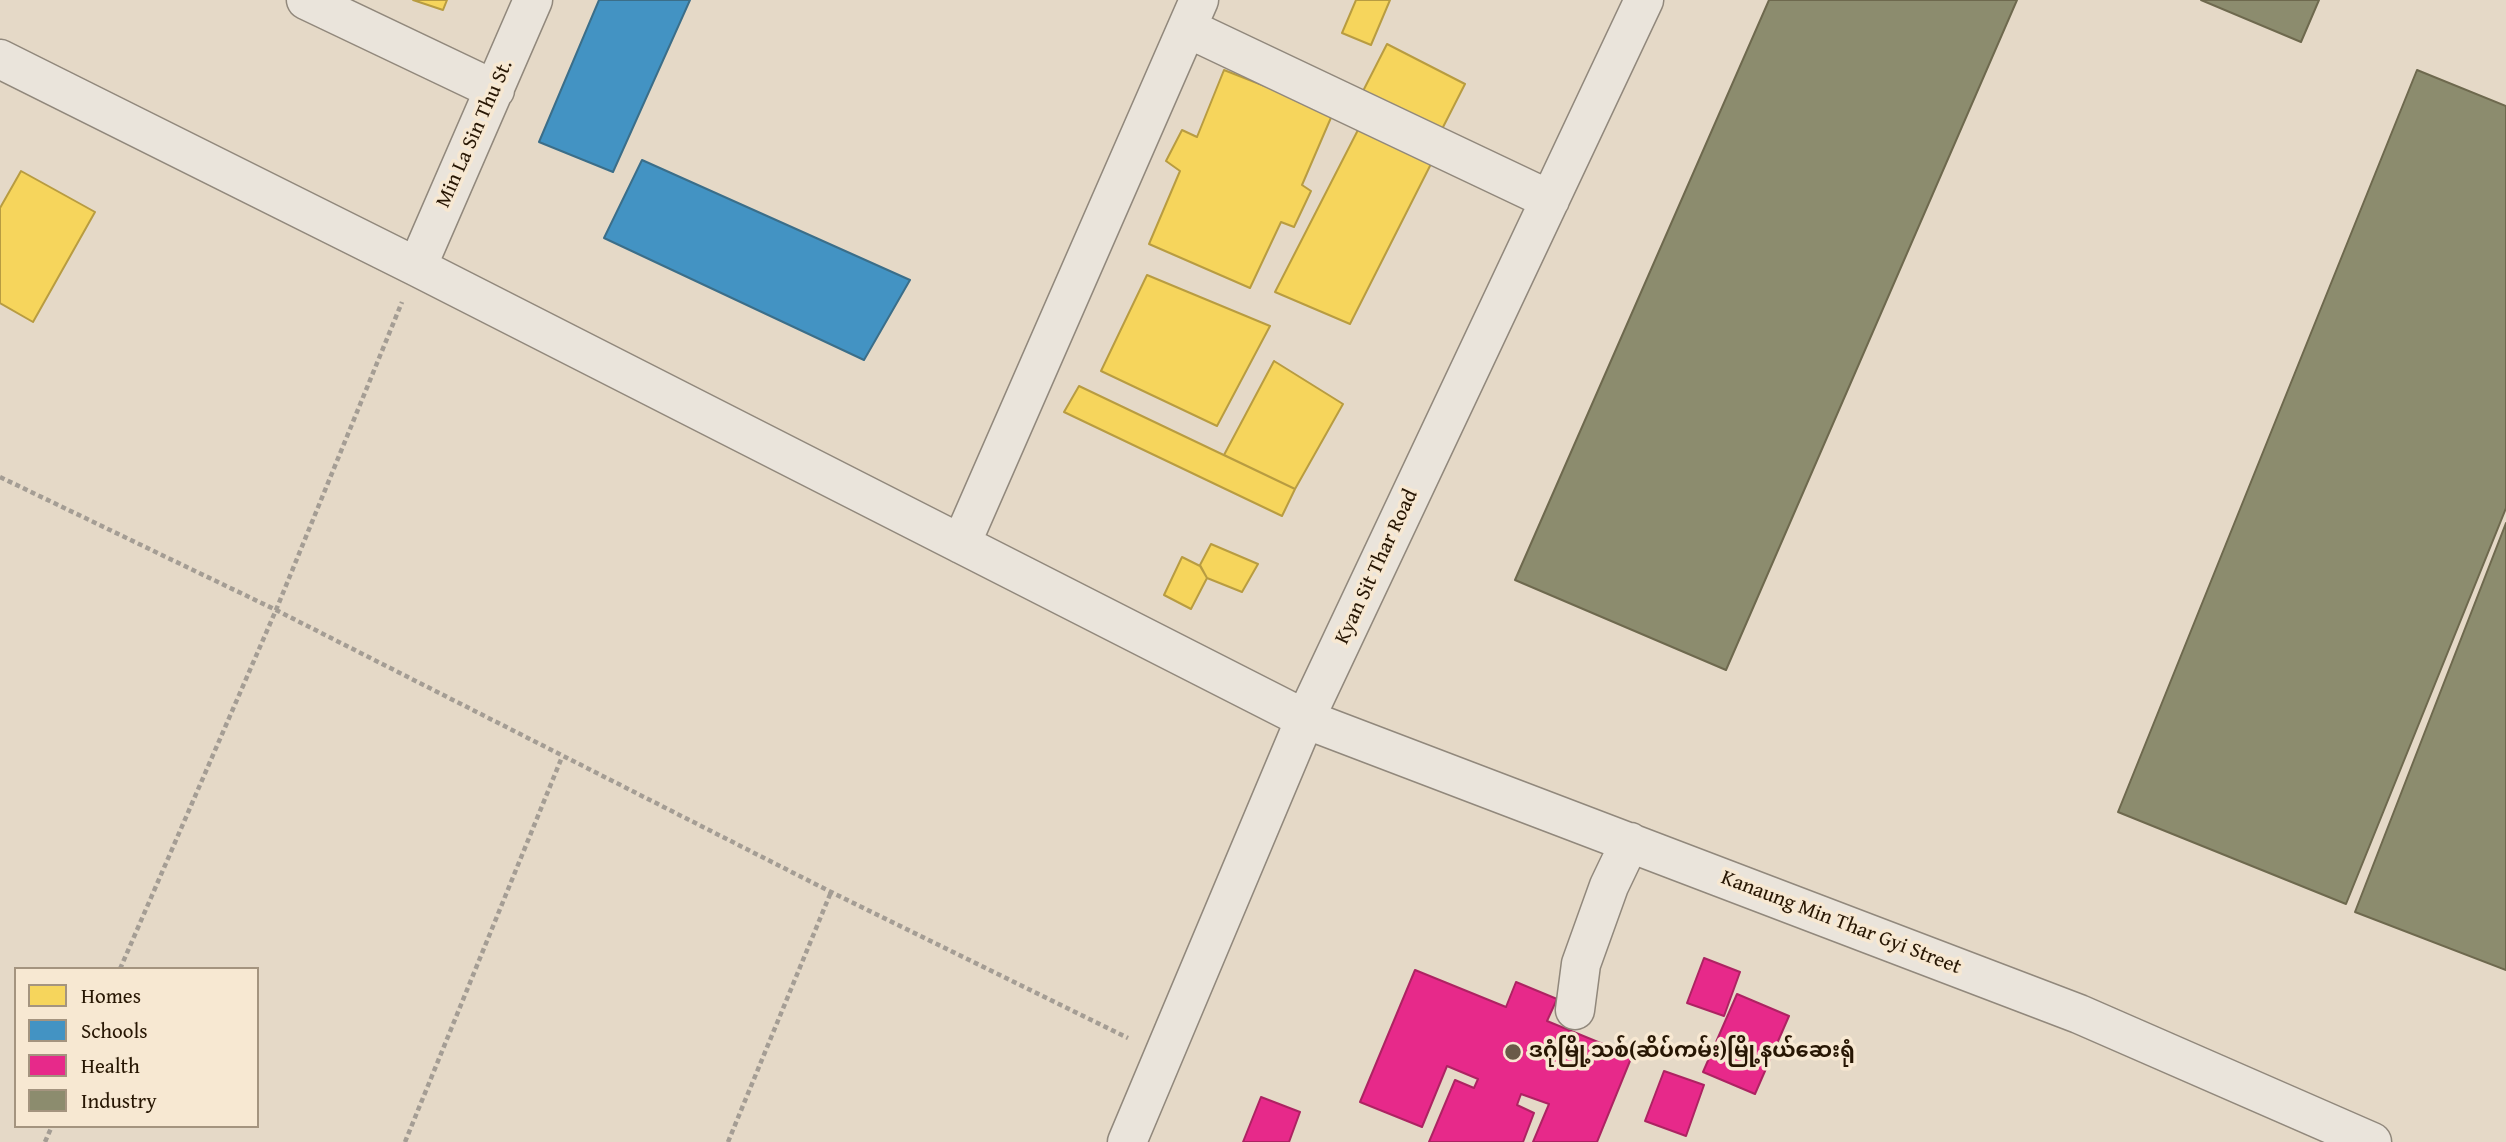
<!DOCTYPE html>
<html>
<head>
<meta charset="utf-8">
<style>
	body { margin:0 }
	#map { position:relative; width:2506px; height:1142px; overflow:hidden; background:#e5d9c7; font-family:"Gentium Book Plus",serif }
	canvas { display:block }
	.legend { position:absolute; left:14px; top:967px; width:245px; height:161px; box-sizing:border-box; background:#f7e8d2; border:2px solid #a4947f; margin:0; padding:9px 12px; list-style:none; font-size:21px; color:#271603 }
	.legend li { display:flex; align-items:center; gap:14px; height:35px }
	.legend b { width:35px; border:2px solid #a4947f }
</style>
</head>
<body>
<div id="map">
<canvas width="2506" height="1142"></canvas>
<ul class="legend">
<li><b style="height:19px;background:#f6d55c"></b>Homes</li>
<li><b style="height:19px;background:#4393c3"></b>Schools</li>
<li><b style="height:19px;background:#e7298a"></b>Health</li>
<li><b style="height:19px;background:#8c8c6e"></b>Industry</li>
</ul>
</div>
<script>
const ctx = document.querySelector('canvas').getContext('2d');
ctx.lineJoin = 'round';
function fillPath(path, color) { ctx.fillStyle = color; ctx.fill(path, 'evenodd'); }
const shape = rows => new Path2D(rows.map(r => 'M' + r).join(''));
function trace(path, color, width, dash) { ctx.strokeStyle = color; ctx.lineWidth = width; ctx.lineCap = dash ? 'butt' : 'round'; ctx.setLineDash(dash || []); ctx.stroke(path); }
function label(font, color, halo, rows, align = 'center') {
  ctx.font = font + ' "Gentium Book Plus","Noto Sans Myanmar",serif'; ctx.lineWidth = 7; ctx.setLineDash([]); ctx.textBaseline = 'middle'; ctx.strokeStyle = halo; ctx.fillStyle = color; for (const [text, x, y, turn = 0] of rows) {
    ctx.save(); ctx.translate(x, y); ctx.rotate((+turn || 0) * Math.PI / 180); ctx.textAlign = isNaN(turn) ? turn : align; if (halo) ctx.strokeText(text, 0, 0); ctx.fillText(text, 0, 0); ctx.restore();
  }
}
const homes = shape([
	[413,0,447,0,443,10,413,0],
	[1356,0,1390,0,1371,45,1342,33,1356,0],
	[1387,44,1465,84,1439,135,1361,95,1387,44],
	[1224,70,1333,113,1302,185,1311,191,1294,227,1281,222,1250,288,1149,244,1180,171,1166,161,1182,130,1197,137,1224,70],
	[1360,126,1433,160,1350,324,1275,292,1360,126],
	[21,171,95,212,33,322,0,303,0,208,21,171],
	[1147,275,1270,326,1217,426,1101,371,1147,275],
	[1274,361,1343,404,1295,489,1224,455,1274,361],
	[1079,386,1295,489,1282,516,1064,412,1079,386],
	[1211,544,1258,564,1242,592,1207,578,1200,565,1211,544],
	[1182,557,1200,566,1207,578,1191,609,1164,595,1182,557]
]);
fillPath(homes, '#f6d55c');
trace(homes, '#b89c41', 2);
const schools = shape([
	[599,0,690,0,613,172,539,142,599,0],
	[642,160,910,280,864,360,604,238,642,160]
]);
fillPath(schools, '#4393c3');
trace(schools, '#3b6e89', 2);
const health = shape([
	[1704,958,1740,972,1724,1016,1687,1003,1704,958],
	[1415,970,1506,1007,1516,982,1557,999,1547,1021,1632,1056,1597,1142,1533,1142,1549,1104,1521,1094,1517,1105,1534,1113,1523,1142,1429,1142,1455,1080,1474,1088,1478,1079,1447,1066,1422,1127,1360,1102,1415,970],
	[1737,994,1789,1016,1755,1094,1703,1072,1737,994],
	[1664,1071,1704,1085,1686,1136,1645,1121,1664,1071],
	[1261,1097,1300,1112,1289,1142,1243,1142,1261,1097]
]);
fillPath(health, '#e7298a');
trace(health, '#ad2362', 2);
const industry = shape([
	[1769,0,2017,0,1726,670,1515,580,1769,0],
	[2201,0,2319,0,2301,42,2201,0],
	[2417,70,2506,106,2506,508,2346,904,2118,812,2417,70],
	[2506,523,2506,970,2355,912,2506,523]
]);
fillPath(industry, '#8c8c6e');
trace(industry, '#6e694e', 2);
const minor = shape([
	[306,0,495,90],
	[1187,28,1550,200],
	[0,59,417,267,1305,719,2079,1014,2372,1142],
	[417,267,533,0],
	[961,544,1199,0],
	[1575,1010,1581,964,1609,886,1630,842],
	[1127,1142,1305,719,1644,0]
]);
trace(minor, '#91887c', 41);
trace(shape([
	[0,477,276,610,831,892,1128,1038],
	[120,969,276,610,402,302],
	[45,1142,52,1126],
	[405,1142,562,757],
	[728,1142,831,892]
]), '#a49d94', 4.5, [5, 3.5]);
trace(minor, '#eae4db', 38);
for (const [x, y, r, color] of [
	[1513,1052,9,"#6a5a48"]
]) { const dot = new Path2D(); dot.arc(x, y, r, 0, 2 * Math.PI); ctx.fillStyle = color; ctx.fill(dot); trace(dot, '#f7e8d2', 2.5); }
label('21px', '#271603', '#f7e8d2', [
	["Min La Sin Thu St.",475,134,-66],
	["Kyan Sit Thar Road",1377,567,-65],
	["Kanaung Min Thar Gyi Street",1841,923,21]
]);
label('bold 21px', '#271603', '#f7e8d2', [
	["ဒဂုံမြို့သစ်(ဆိပ်ကမ်း)မြို့နယ်ဆေးရုံ",1529,1052]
], 'left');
</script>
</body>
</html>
